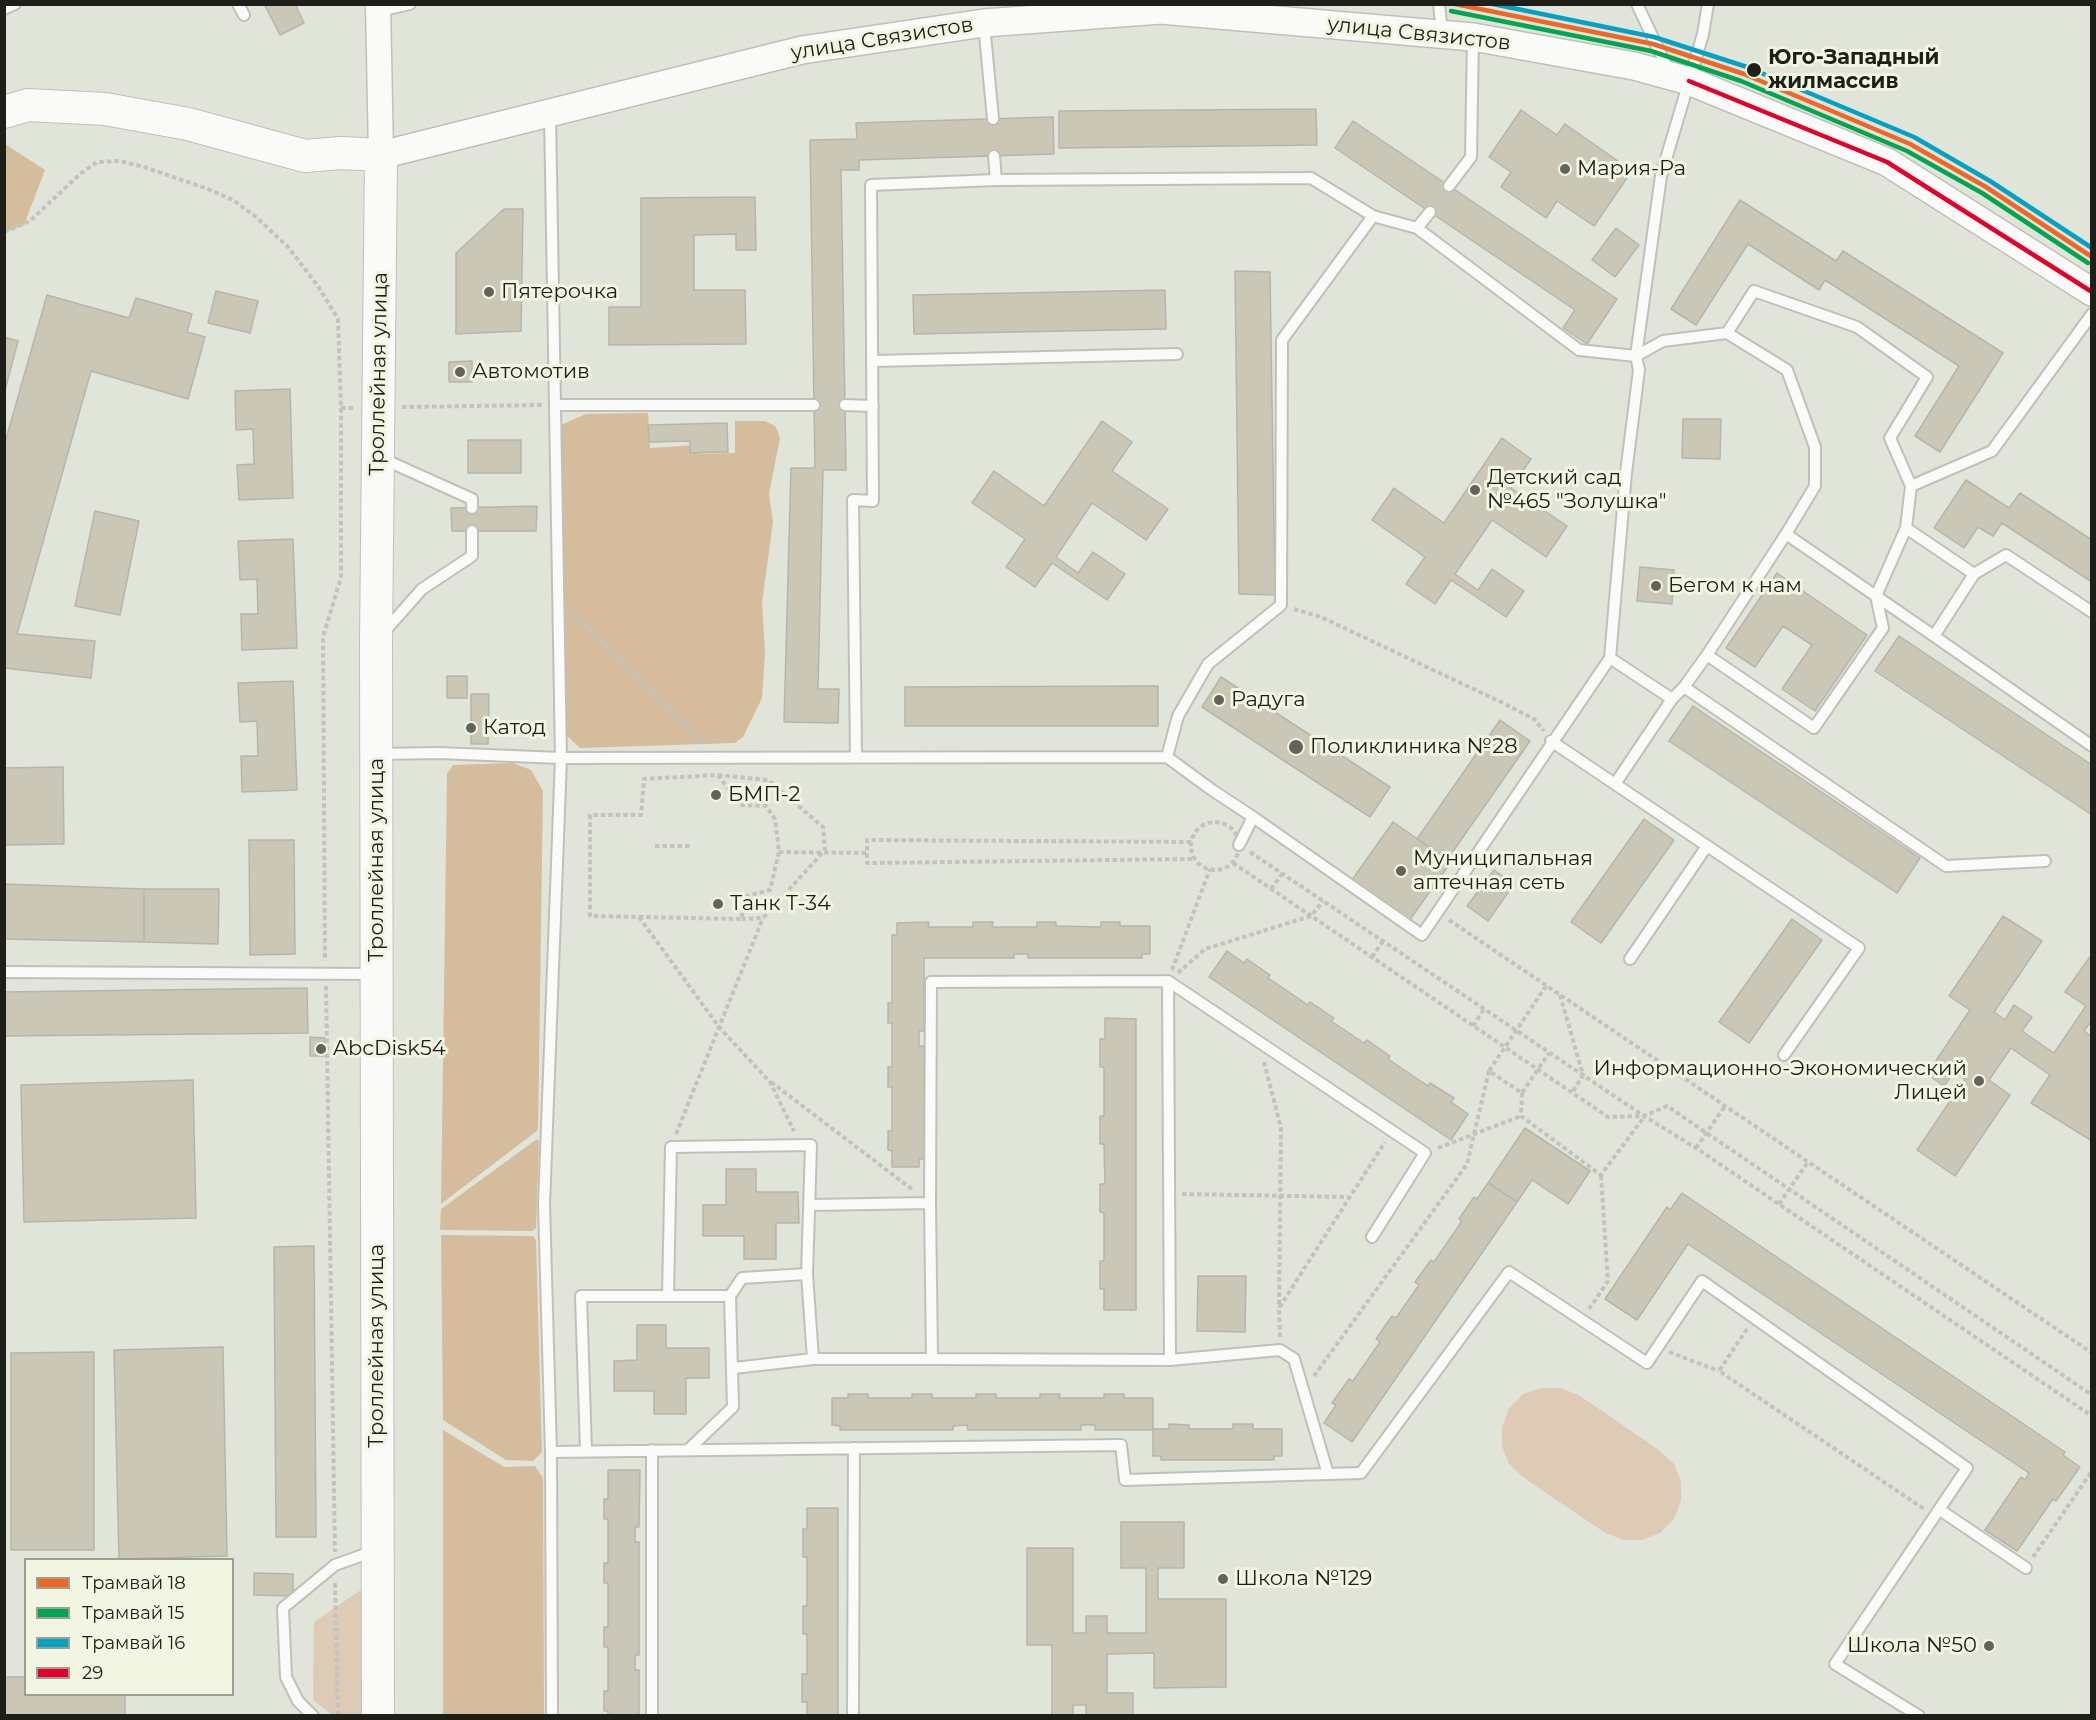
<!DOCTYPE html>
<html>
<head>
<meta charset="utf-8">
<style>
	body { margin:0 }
	#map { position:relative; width:2096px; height:1720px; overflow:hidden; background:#e1e4d9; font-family:Montserrat,sans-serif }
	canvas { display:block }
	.frame { position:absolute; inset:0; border:6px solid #1d1f18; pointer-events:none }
	.legend { position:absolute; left:24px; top:1558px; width:210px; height:138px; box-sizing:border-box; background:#f1f5e2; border:2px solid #9c9f91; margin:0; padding:8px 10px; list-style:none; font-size:18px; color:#1d1f18 }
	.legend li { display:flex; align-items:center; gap:12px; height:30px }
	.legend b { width:30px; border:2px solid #9c9f91 }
</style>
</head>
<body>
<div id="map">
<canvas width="2096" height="1720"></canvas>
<div class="frame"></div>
<ul class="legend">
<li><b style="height:8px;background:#f26522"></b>Трамвай 18</li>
<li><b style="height:8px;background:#00a651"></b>Трамвай 15</li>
<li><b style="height:8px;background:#01a2c5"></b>Трамвай 16</li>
<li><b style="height:8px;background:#e4002b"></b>29</li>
</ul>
</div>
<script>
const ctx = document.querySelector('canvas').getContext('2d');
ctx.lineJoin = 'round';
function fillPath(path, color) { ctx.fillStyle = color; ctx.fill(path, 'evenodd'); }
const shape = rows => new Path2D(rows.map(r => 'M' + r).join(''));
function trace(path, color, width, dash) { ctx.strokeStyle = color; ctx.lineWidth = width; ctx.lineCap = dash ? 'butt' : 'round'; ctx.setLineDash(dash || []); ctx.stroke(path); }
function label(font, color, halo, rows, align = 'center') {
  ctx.font = font + ' Montserrat,sans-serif'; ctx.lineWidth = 6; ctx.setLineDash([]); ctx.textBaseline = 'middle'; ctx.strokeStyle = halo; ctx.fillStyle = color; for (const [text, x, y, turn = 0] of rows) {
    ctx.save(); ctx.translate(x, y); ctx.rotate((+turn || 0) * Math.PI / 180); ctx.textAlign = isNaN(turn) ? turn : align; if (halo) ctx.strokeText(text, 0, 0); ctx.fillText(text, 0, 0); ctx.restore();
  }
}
fillPath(shape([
	[1541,1388,1561,1388,1580,1396,1659,1450,1674,1464,1681,1482,1681,1501,1674,1519,1660,1533,1642,1540,1623,1540,1604,1532,1524,1478,1509,1464,1502,1446,1502,1427,1509,1408,1523,1394],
	[365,1587,364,1715,332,1715,313,1700,314,1622]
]), '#ddcbb5');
fillPath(shape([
	[5,144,45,170,24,225,5,232],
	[648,413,650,448,697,445,698,454,735,453,735,421,765,421,775,426,778,432,780,438,769,494,773,522,762,603,765,653,762,698,743,737,735,743,580,748,565,734,561,425,586,414],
	[513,763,531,770,543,791,538,1130,441,1204,447,774,453,765],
	[537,1139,539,1142,536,1228,532,1231,440,1230,441,1209],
	[441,1235,533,1236,536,1240,542,1452,533,1461,506,1460,443,1420],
	[443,1430,504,1467,535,1466,543,1478,544,1715,443,1715]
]), '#d5bc9d');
const building = shape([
	[264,4,295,4,304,23,280,35,264,4],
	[1316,109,1317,145,1059,148,1059,111,1316,109],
	[1521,110,1557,135,1565,124,1625,166,1620,174,1627,178,1594,226,1557,201,1546,218,1501,187,1511,172,1489,157,1521,110],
	[1053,117,1054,154,859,160,859,170,841,170,846,470,823,470,818,689,839,689,838,723,784,722,791,468,815,468,810,140,857,139,856,123,1053,117],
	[1353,121,1617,299,1587,344,1563,328,1575,310,1335,148,1353,121],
	[755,197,756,250,736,250,736,234,694,235,694,290,745,290,746,344,609,345,609,307,641,307,641,198,755,197],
	[1740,200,1836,261,1843,251,2003,353,1940,452,1915,436,1959,366,1825,280,1819,290,1748,244,1696,325,1671,309,1740,200],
	[504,209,523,209,521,331,456,334,456,253,504,209],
	[1616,228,1639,245,1615,277,1592,260,1616,228],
	[1235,271,1270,272,1275,595,1239,594,1235,271],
	[1165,290,1166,329,914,334,913,295,1165,290],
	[216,291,258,301,250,333,208,323,216,291],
	[47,295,129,318,136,298,192,314,187,332,205,337,188,399,91,371,17,634,95,641,91,678,4,668,4,446,47,295],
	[4,337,18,341,4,394,4,337],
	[472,361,472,382,449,382,449,362,472,361],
	[290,389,293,498,239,500,237,465,254,464,253,429,236,430,235,391,290,389],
	[1683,419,1721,419,1720,459,1682,458,1683,419],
	[1102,421,1132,442,1112,471,1168,509,1146,540,1092,503,1056,557,1078,573,1093,552,1125,574,1107,600,1052,563,1035,587,1006,567,1025,539,972,503,994,471,1044,506,1102,421],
	[727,423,728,452,690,453,690,441,649,442,648,425,727,423],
	[1502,438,1531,459,1511,488,1567,526,1546,557,1492,520,1455,574,1478,590,1492,569,1524,591,1506,617,1451,580,1435,604,1406,584,1425,557,1372,520,1394,488,1444,523,1502,438],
	[468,440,521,440,521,473,468,473,468,440],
	[1966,480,2009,508,2020,493,2092,540,2092,582,2002,523,1993,536,1978,527,1964,548,1934,528,1966,480],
	[537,506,536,531,452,531,451,508,537,506],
	[95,511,139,521,120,615,75,606,95,511],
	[293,539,297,648,242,650,241,614,258,614,257,579,240,580,238,541,293,539],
	[1640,567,1674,570,1672,604,1637,601,1640,567],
	[1777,573,1867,635,1815,711,1782,689,1812,645,1783,626,1755,667,1726,648,1777,573],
	[1899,636,2092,765,2092,815,1875,671,1899,636],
	[447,676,467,676,467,698,447,698,447,676],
	[1221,677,1390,787,1370,817,1202,707,1221,677],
	[293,681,297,790,242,792,241,756,258,756,257,721,240,722,238,683,293,681],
	[1158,686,1158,726,905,726,905,687,1158,686],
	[471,694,489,694,488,744,471,744,471,694],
	[1693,706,1920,858,1897,893,1669,741,1693,706],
	[1500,720,1530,741,1447,860,1417,839,1500,720],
	[63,767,64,844,4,845,4,768,63,767],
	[1644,819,1674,840,1601,943,1571,922,1644,819],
	[1393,822,1451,862,1409,921,1352,880,1393,822],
	[249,840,294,840,295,954,250,955,249,840],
	[1494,870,1514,884,1488,921,1467,906,1494,870],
	[4,884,144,889,144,942,4,939,4,884],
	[144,889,219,889,218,944,144,942,144,889],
	[2003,916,2042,941,1994,1012,2005,1020,2014,1005,2032,1017,2022,1031,2054,1053,2086,1006,2065,992,2092,954,2092,1020,2084,1031,2092,1037,2092,1141,2031,1103,2050,1075,2011,1048,1989,1080,2010,1095,1955,1176,1917,1150,1965,1079,1954,1072,1944,1086,1927,1074,1970,1010,1949,996,2003,916],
	[1792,919,1822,940,1749,1043,1719,1022,1792,919],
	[929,922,928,927,973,927,973,922,993,922,992,927,1037,927,1037,922,1056,922,1056,926,1101,927,1101,922,1120,922,1120,926,1150,926,1150,954,1142,954,1142,958,1028,958,1028,954,1014,954,1014,958,924,958,924,1031,919,1031,919,1046,924,1046,924,1159,919,1159,919,1167,892,1167,892,1151,888,1150,888,1131,892,1131,892,1087,888,1087,888,1067,892,1067,892,1023,888,1023,888,1003,892,1003,892,935,897,935,897,923,929,922],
	[1227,951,1244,963,1247,959,1270,975,1268,978,1308,1005,1310,1002,1334,1018,1331,1021,1364,1043,1367,1040,1390,1056,1388,1059,1428,1086,1430,1083,1454,1098,1451,1102,1468,1114,1451,1140,1209,977,1227,951],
	[307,988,308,1033,4,1036,4,992,307,988],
	[1105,1018,1136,1019,1136,1310,1104,1310,1104,1289,1100,1289,1100,1261,1104,1261,1104,1213,1100,1212,1100,1184,1105,1184,1104,1144,1100,1144,1100,1116,1104,1116,1104,1067,1100,1067,1100,1039,1105,1039,1105,1018],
	[310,1037,325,1038,324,1056,310,1056,310,1037],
	[193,1080,196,1218,24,1222,21,1085,193,1080],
	[1525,1128,1590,1171,1568,1204,1532,1180,1517,1202,1488,1183,1525,1128],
	[726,1169,756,1169,756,1192,798,1192,799,1223,776,1223,776,1259,744,1259,744,1236,703,1236,703,1205,726,1205,726,1169],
	[1488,1183,1517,1202,1352,1442,1324,1423,1336,1405,1332,1403,1349,1379,1353,1381,1380,1342,1376,1339,1392,1316,1396,1318,1419,1285,1415,1282,1431,1260,1434,1262,1462,1221,1459,1219,1474,1197,1477,1199,1488,1183],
	[1682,1193,2065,1452,2063,1455,2080,1467,2056,1501,2053,1499,2017,1551,1985,1530,2021,1477,2025,1480,2029,1473,1688,1244,1637,1320,1605,1299,1667,1207,1670,1210,1682,1193],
	[314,1246,316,1537,276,1537,274,1247,314,1246],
	[1198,1276,1246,1276,1245,1332,1197,1331,1198,1276],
	[637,1325,666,1325,666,1348,709,1348,709,1378,686,1378,686,1414,654,1414,654,1391,614,1391,614,1361,637,1360,637,1325],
	[223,1347,227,1556,119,1559,114,1350,223,1347],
	[94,1352,94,1550,11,1550,11,1353,94,1352],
	[848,1394,868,1394,868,1398,912,1398,912,1394,932,1394,932,1398,976,1398,976,1394,996,1394,996,1398,1040,1398,1040,1394,1060,1394,1059,1398,1104,1398,1104,1394,1124,1394,1124,1398,1153,1398,1153,1429,1169,1429,1169,1424,1189,1425,1189,1429,1233,1429,1233,1424,1253,1424,1253,1429,1282,1429,1282,1456,1274,1456,1274,1460,1161,1460,1161,1456,1153,1456,1153,1430,1095,1430,1095,1425,1081,1425,1081,1430,968,1430,967,1425,953,1426,953,1430,840,1430,840,1426,832,1425,832,1398,848,1398,848,1394],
	[608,1470,640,1470,639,1527,635,1527,635,1542,639,1542,639,1655,635,1655,635,1670,639,1670,639,1716,608,1716,608,1711,604,1711,604,1691,608,1691,608,1647,604,1647,604,1627,608,1627,608,1583,604,1583,604,1563,608,1563,608,1519,604,1519,604,1499,608,1499,608,1470],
	[807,1508,838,1508,838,1716,807,1716,807,1702,802,1702,802,1674,807,1674,807,1634,803,1634,803,1606,807,1606,807,1557,803,1557,803,1529,807,1529,807,1508],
	[1121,1522,1184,1522,1184,1568,1158,1568,1158,1599,1226,1599,1226,1687,1154,1688,1154,1653,1107,1654,1107,1693,1133,1693,1133,1716,1086,1716,1086,1705,1073,1705,1073,1716,1052,1716,1052,1645,1027,1645,1027,1548,1073,1548,1073,1633,1086,1633,1086,1616,1107,1616,1107,1633,1146,1633,1146,1568,1121,1568,1121,1522],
	[254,1573,293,1574,293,1596,254,1595,254,1573],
	[4,1677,26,1677,26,1694,125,1694,125,1716,4,1716,4,1677]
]);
fillPath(building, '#cac7b6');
trace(building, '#b6b5ad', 1.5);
const service = shape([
	[238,4,244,15],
	[1439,4,1442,33],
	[1637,4,1670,74],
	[4,9,15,4],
	[379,11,410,4],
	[984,24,993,119],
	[550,114,561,758,544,1205,551,1452,552,1716],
	[994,156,996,180],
	[1449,186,1471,157,1473,38],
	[1417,228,1430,212],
	[1727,333,1787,370,1815,447,1815,486,1786,534],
	[873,361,1177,354],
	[556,405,814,405],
	[845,405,873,406],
	[381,458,472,499,472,508],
	[1906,528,1974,574,2006,555,2092,612],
	[1974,574,1934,636,2092,746],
	[384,632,422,589,472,556,472,531],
	[1707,655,1814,728,1883,628,1876,596,1906,528,1911,486,1992,451,2092,314],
	[1610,658,1672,699,1684,687,1707,655,1786,534,1934,636],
	[1684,687,1946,866,2045,861],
	[1551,741,1859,948,1784,1055],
	[377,754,439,753,561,758,1167,757,1212,790,1253,817,1239,845],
	[856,755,853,500,873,501,871,185,996,180,1311,178,1373,216,1417,228,1579,350,1636,356,1663,341,1727,333,1754,291,1857,327,1927,377,1890,438,1911,486],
	[1167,757,1178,716,1208,664,1281,605,1282,340,1373,216],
	[1615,784,1672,699],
	[1253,817,1422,935,1610,658,1626,473,1639,370,1636,356,1661,176,1703,34,1708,4],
	[1630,959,1707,846],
	[4,972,374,974],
	[1168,981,1170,1360],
	[810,1205,930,1203,931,982,1168,981,1425,1153,1372,1237],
	[807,1274,813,1359],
	[668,1295,671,1147,811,1145,807,1274,742,1278,730,1296],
	[932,1359,1170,1360,1280,1350,1294,1359,1328,1474],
	[734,1368,813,1359,932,1359,930,1203],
	[586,1450,581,1296,730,1296,733,1407,689,1449],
	[551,1452,1121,1445,1125,1480,1361,1473,1509,1272,1647,1363,1702,1281,1967,1468,1835,1664,1919,1716],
	[1940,1510,2026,1568],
	[313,1716,298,1701,286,1677,283,1608,335,1565,374,1551],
	[652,1716,652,1450],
	[853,1716,854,1448]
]);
const tertiary = shape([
	[378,4,381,155]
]);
const secondary = shape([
	[381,155,802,50,984,23,1161,10,1473,37,1634,66,1689,81,1887,162,2092,292]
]);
const primary = shape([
	[4,112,28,105,105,109,188,124,305,156,341,153,381,155,376,641,378,1716]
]);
trace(service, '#bfc1b9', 14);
trace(tertiary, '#bfc1b9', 27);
trace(secondary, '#bfc1b9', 30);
trace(primary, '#bfc1b9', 34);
trace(shape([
	[4,232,30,221,80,174,97,162,120,161,144,167,208,189,233,200,256,217,288,247,318,286,338,319,341,408,341,577,323,637,325,961],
	[402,407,542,405],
	[341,408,356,408],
	[1294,609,1321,617,1501,702,1534,719,1544,731],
	[573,613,704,743],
	[718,775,740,805,766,806,775,819,779,852,770,890,743,897,742,919,590,916,590,815,641,815,644,779,718,775],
	[718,775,768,780,823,827,825,850,763,918,742,919],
	'1191 846a24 24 0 1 1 48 0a24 24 0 1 1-48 0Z',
	[1191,842,867,840,867,863,1193,859],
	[655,846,690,846],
	[779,852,867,853],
	[1250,852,1644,1116,1696,1148,2092,1416],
	[1233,863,1608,1117,1644,1116,1667,1106,2092,1395],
	[1271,889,1282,874],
	[639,917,719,1027,770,1082,794,1131],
	[1449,920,2092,1353],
	[1372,957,1383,941],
	[1172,970,1210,869],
	[1178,973,1205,949,1311,916,1323,901],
	[326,986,335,1552],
	[1546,986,1489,1071,1522,1093,1549,1053],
	[1560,995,1583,1075,1572,1093],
	[1473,1026,1484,1009],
	[1264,1062,1281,1128,1279,1308],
	[771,1082,913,1190],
	[1522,1093,1521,1116,1601,1175,1644,1117],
	[676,1134,763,918],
	[1438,1148,1521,1116],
	[1696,1148,1725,1106],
	[1182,1194,1349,1197],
	[1779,1204,1808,1162],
	[1589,1309,1608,1281,1601,1175],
	[1747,1329,1719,1371,1924,1509],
	[1280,1337,1279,1308,1385,1142],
	[1669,1352,1719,1371],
	[1314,1376,1467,1164,1489,1071],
	[2033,1557,2092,1471],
	[335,1583,338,1716]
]), '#c2c3be', 4, [4.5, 3]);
trace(service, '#fafbf9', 10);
trace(tertiary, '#fafbf9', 24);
trace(secondary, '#fafbf9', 27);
trace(primary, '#fafbf9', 32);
trace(shape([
	[1689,81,1887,162,2092,292]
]), '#e4002b', 4.5);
trace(shape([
	[1455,4,1653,44,1744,74,1910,144,1986,187,2092,257]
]), '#f26522', 4.5);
trace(shape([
	[1451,11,1651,51,1741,81,1907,151,1982,193,2088,263]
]), '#00a651', 4.5);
trace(shape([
	[1493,4,1654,37,1747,67,1914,137,1990,181,2092,248]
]), '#01a2c5', 4.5);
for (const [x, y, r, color] of [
	[1754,70,8,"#1d1f18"],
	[1565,169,6,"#62645c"],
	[489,292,6,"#62645c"],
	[460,372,6,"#62645c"],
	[1475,490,6,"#62645c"],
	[1656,586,6,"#62645c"],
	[1219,700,6,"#62645c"],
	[471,728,6,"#62645c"],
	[1296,747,8,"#62645c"],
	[716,795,6,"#62645c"],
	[1401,871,6,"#62645c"],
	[718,904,6,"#62645c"],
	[321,1049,6,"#62645c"],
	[1979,1081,6,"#62645c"],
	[1223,1579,6,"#62645c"],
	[1989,1646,6,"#62645c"]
]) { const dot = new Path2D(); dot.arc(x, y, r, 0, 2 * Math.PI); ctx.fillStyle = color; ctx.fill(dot); trace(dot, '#f1f5e2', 2); }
label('21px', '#1d1f18', '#f1f5e2', [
	["улица Связистов",1419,34,6],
	["улица Связистов",882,39,-9],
	["Троллейная улица",379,374,-89],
	["Троллейная улица",377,860,-90],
	["Троллейная улица",377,1346,-90]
]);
label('bold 21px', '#1d1f18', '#f1f5e2', [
	["Юго-Западный",1768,58],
	["жилмассив",1768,82]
], 'left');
label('21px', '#1d1f18', '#f1f5e2', [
	["Мария-Ра",1577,169],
	["Пятерочка",501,292],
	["Автомотив",472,372],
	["Детский сад",1487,478],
	["№465 \"Золушка\"",1487,502],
	["Бегом к нам",1668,586],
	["Радуга",1231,700],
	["Катод",483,728],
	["Поликлиника №28",1310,747],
	["БМП-2",728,795],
	["Муниципальная",1413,859],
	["аптечная сеть",1413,883],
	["Танк Т-34",730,904],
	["AbcDisk54",333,1049],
	["Информационно-Экономический",1967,1069,"right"],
	["Лицей",1967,1093,"right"],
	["Школа №129",1235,1579],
	["Школа №50",1977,1646,"right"]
], 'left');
</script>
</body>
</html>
